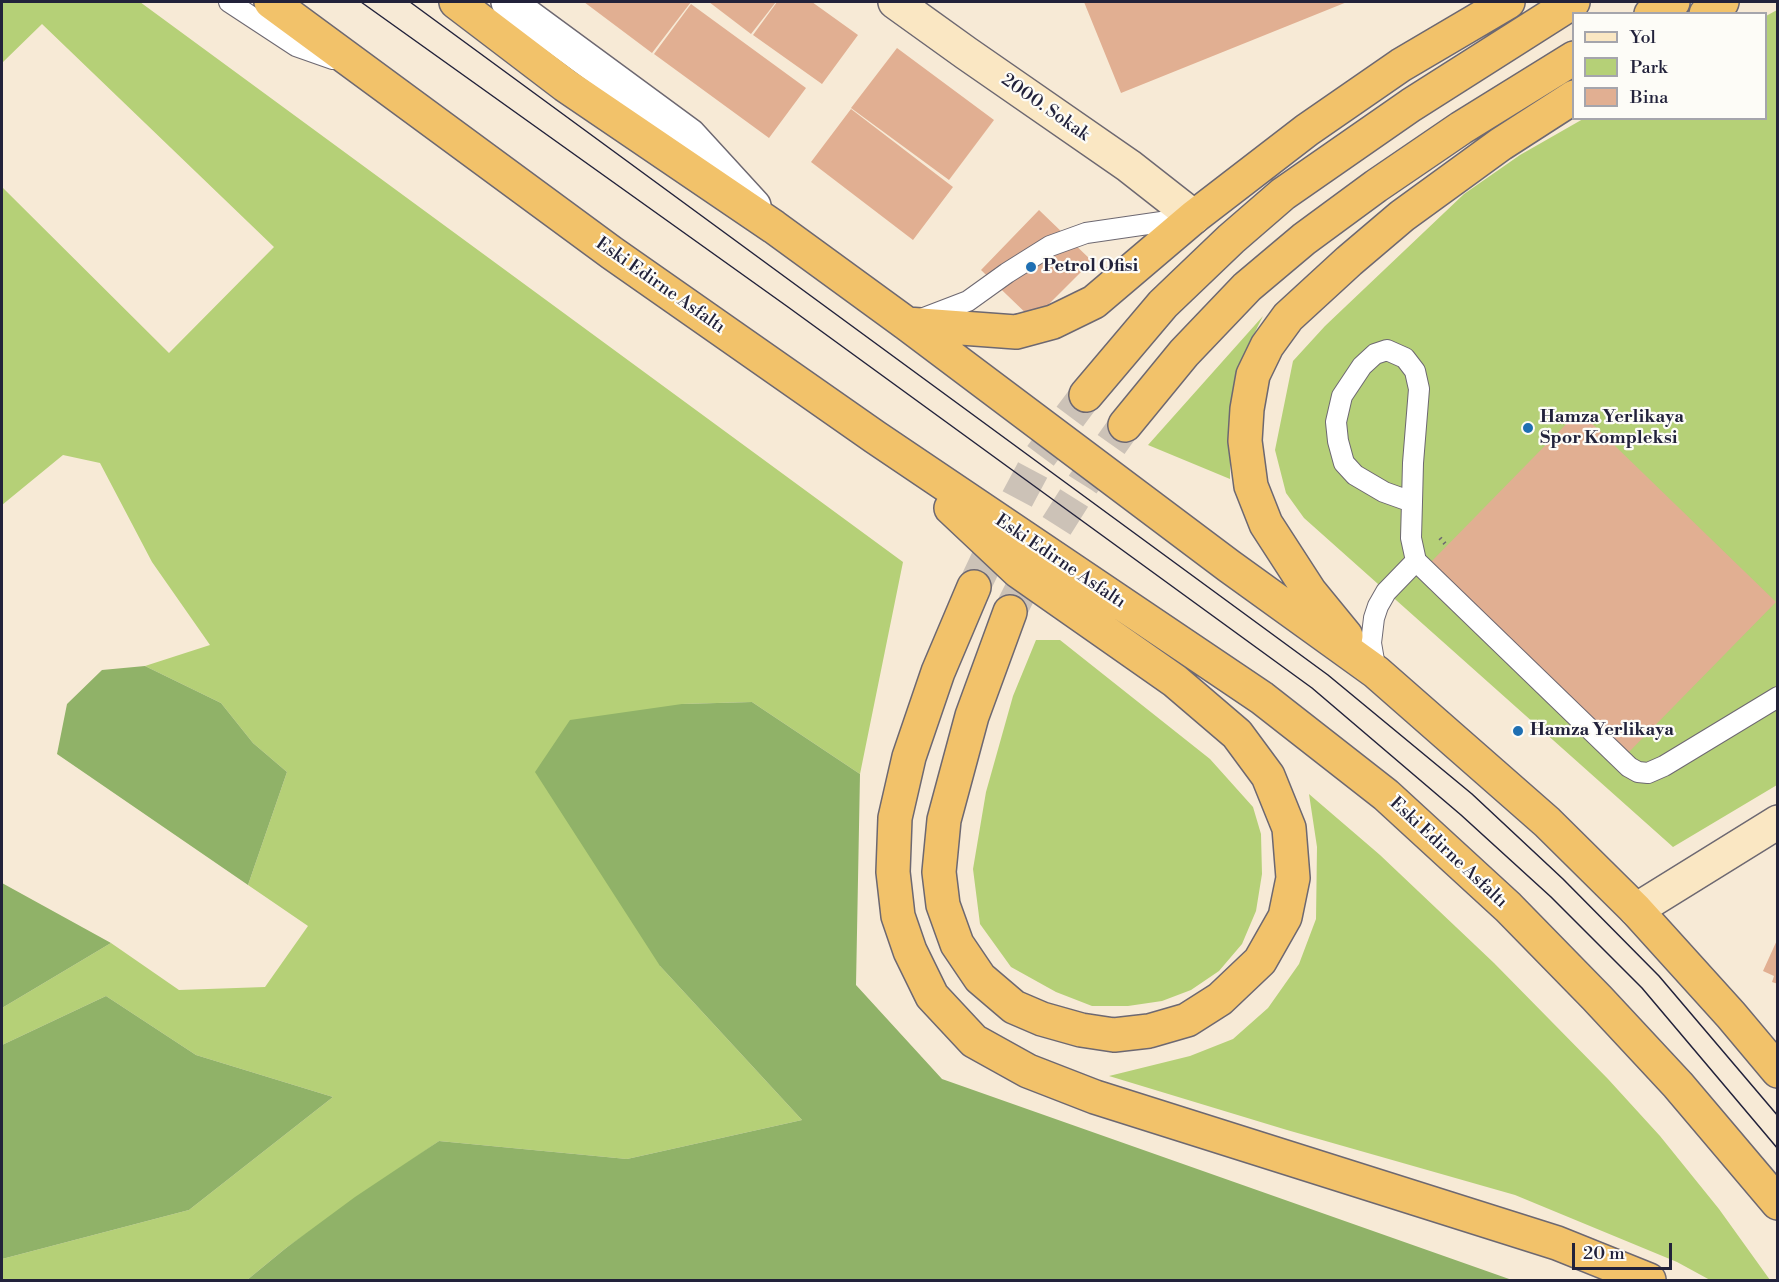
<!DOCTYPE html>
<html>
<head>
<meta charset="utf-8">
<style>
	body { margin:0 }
	#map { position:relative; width:1779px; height:1282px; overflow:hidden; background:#f7ead6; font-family:"Libre Bodoni",serif }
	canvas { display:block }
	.frame { position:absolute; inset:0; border:3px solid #22223b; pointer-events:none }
	.legend { position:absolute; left:1572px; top:12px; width:195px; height:108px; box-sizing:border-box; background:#fdfcf7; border:2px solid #a5a5ac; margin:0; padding:8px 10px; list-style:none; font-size:18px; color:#22223b }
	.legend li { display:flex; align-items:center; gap:12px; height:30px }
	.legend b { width:30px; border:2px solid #a5a5ac }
	.scale { position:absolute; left:1572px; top:1243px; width:100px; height:27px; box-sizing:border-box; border:3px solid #22223b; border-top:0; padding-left:8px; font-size:18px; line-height:21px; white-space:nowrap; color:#22223b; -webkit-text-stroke:4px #fdfcf7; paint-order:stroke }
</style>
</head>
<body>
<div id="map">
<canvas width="1779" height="1282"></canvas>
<div class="frame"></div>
<ul class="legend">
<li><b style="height:8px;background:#fae7c3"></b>Yol</li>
<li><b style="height:16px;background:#b5d077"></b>Park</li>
<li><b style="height:16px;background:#e1af92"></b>Bina</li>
</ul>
<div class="scale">20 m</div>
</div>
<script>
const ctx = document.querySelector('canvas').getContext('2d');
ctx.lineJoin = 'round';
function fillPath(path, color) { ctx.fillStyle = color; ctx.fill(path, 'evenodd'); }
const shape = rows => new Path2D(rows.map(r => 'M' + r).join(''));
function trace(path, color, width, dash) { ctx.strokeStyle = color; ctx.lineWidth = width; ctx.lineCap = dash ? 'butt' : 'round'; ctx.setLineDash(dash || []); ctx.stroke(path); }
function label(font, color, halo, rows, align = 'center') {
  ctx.font = font + ' "Libre Bodoni",serif'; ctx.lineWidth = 4.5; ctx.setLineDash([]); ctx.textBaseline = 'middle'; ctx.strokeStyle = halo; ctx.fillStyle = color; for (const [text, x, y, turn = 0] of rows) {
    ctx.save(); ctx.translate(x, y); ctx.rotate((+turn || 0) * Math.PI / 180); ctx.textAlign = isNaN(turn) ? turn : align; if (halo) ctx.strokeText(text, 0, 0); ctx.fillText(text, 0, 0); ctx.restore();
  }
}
fillPath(shape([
	[2,2,140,2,903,562,860,774,752,702,682,704,660,966,802,1120,627,1159,439,1141,286,1248,247,1280,2,1280,2,1259,189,1210,333,1097,196,1055,106,996,2,1045,2,1008,111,943,179,990,265,987,308,926,248,885,287,772,253,743,221,703,145,666,210,645,152,562,100,463,63,455,2,505,2,187,169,353,274,247,42,24,2,63],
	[1777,10,1777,785,1673,847,1304,518,1286,493,1275,450,1293,361,1325,326,1464,194,1520,155,1583,119,1766,118,1766,16],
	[1263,316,1249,344,1237,377,1230,409,1230,479,1148,445],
	[1036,640,1060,640,1210,759,1253,807,1261,834,1262,874,1256,911,1242,944,1219,971,1191,990,1162,1001,1128,1006,1092,1006,1056,992,1011,967,980,924,973,869,986,792,1013,696],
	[1309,794,1380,855,1494,963,1608,1079,1660,1136,1719,1209,1770,1280,1710,1280,1677,1262,1515,1195,1287,1130,1109,1076,1190,1056,1233,1039,1268,1008,1299,964,1316,919,1317,847]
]), '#b5d077');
fillPath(shape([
	[145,666,221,703,253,743,287,772,248,885,57,754,67,704,102,670],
	[752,702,860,774,856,985,942,1079,1512,1280,247,1280,286,1248,355,1197,439,1141,627,1159,802,1120,660,966,535,772,570,720,682,704],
	[2,883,111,943,2,1008],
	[106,996,196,1055,333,1097,189,1210,2,1259,2,1045]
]), '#90b268');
fillPath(shape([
	[584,2,691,2,652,53],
	[709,2,776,2,751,34],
	[777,2,812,2,858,35,822,84,753,35],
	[1084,2,1347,2,1121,93],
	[691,4,806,88,769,138,654,54],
	[897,48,994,120,949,180,851,108],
	[851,109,953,187,913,240,811,162],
	[1039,210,1092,261,1033,320,981,270],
	[1579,411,1776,602,1627,754,1430,563],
	[1778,938,1778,984,1772,982,1774,976,1763,971]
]), '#e1af92');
trace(shape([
	[974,587,1005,522,1039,458,1086,395],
	[1010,612,1040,552,1083,484,1125,425]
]), '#ccc2b7', 33, [33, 16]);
const lane = shape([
	[229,2,296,46,333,59],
	[921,319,968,301,1007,273,1050,246,1086,233,1189,218],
	[1412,502,1384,492,1355,475,1344,463,1338,441,1336,422,1342,396,1362,366,1375,354,1387,350,1405,358,1415,371,1419,389,1413,463,1412,502,1411,538,1416,561],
	[1376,672,1371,643,1374,618,1378,606,1386,592,1416,561,1629,767,1638,772,1648,773,1664,766,1778,697]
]);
const street = shape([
	[508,2,689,135,754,206]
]);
const secondary = shape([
	[895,2,966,53,1129,166,1194,217],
	[1636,910,1778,822]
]);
const highway = shape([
	[271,2,612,253,875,437,1262,698,1386,795,1508,907,1597,998,1678,1085,1778,1203],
	[456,2,565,85,774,227,907,324,1229,566,1376,672,1547,822,1636,910,1731,1015,1778,1071],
	[1651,14,1673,2],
	[1706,14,1722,2],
	[907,324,1016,332,1053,322,1094,302,1194,217,1307,130,1401,65,1508,2],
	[1086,395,1163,304,1231,239,1283,194,1411,105,1573,2],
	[1125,425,1184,353,1247,287,1304,239,1376,186,1461,128,1574,58],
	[951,508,1018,571,1175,681,1237,734,1268,776,1289,828,1293,878,1285,917,1260,961,1220,999,1187,1020,1149,1031,1114,1035,1081,1030,1042,1019,1014,1007,980,978,957,944,943,905,939,872,944,820,972,716,1010,612],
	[974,587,938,672,909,757,895,818,893,872,898,916,910,951,932,996,974,1041,1028,1071,1095,1097,1557,1243,1649,1280],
	[1346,636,1310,592,1266,524,1251,486,1245,441,1247,409,1253,375,1267,346,1288,317,1349,261,1402,216,1501,144,1574,97]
]);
trace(lane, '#6d6871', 22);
trace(street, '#6d6871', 36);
trace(secondary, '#6d6871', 36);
trace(highway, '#6d6871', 36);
trace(shape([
	[1440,538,1447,546]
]), '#6d6871', 4, [1.5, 4.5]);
trace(lane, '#fff', 20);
trace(street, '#fff', 33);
trace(secondary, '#fae7c3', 33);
trace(highway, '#f2c26a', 33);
trace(shape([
	[361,2,788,307,1312,688,1461,815,1551,897,1642,988,1778,1149],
	[410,2,1328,675,1472,794,1563,879,1659,976,1778,1116]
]), '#22223b', 1.5);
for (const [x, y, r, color] of [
	[1031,267,6,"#1f6fb2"],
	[1528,428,6,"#1f6fb2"],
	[1518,731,6,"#1f6fb2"]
]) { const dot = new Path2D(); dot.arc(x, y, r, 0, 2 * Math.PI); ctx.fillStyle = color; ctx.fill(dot); trace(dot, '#fdfcf7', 2); }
label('18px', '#22223b', '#fdfcf7', [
	["2000. Sokak",1045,108,35],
	["Eski Edirne Asfaltı",660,286,35],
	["Eski Edirne Asfaltı",1060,562,34],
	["Eski Edirne Asfaltı",1448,853,43]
]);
label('bold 18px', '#22223b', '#fdfcf7', [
	["Petrol Ofisi",1043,267],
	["Hamza Yerlikaya",1540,418],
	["Spor Kompleksi",1540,439],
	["Hamza Yerlikaya",1530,731]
], 'left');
</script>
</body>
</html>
